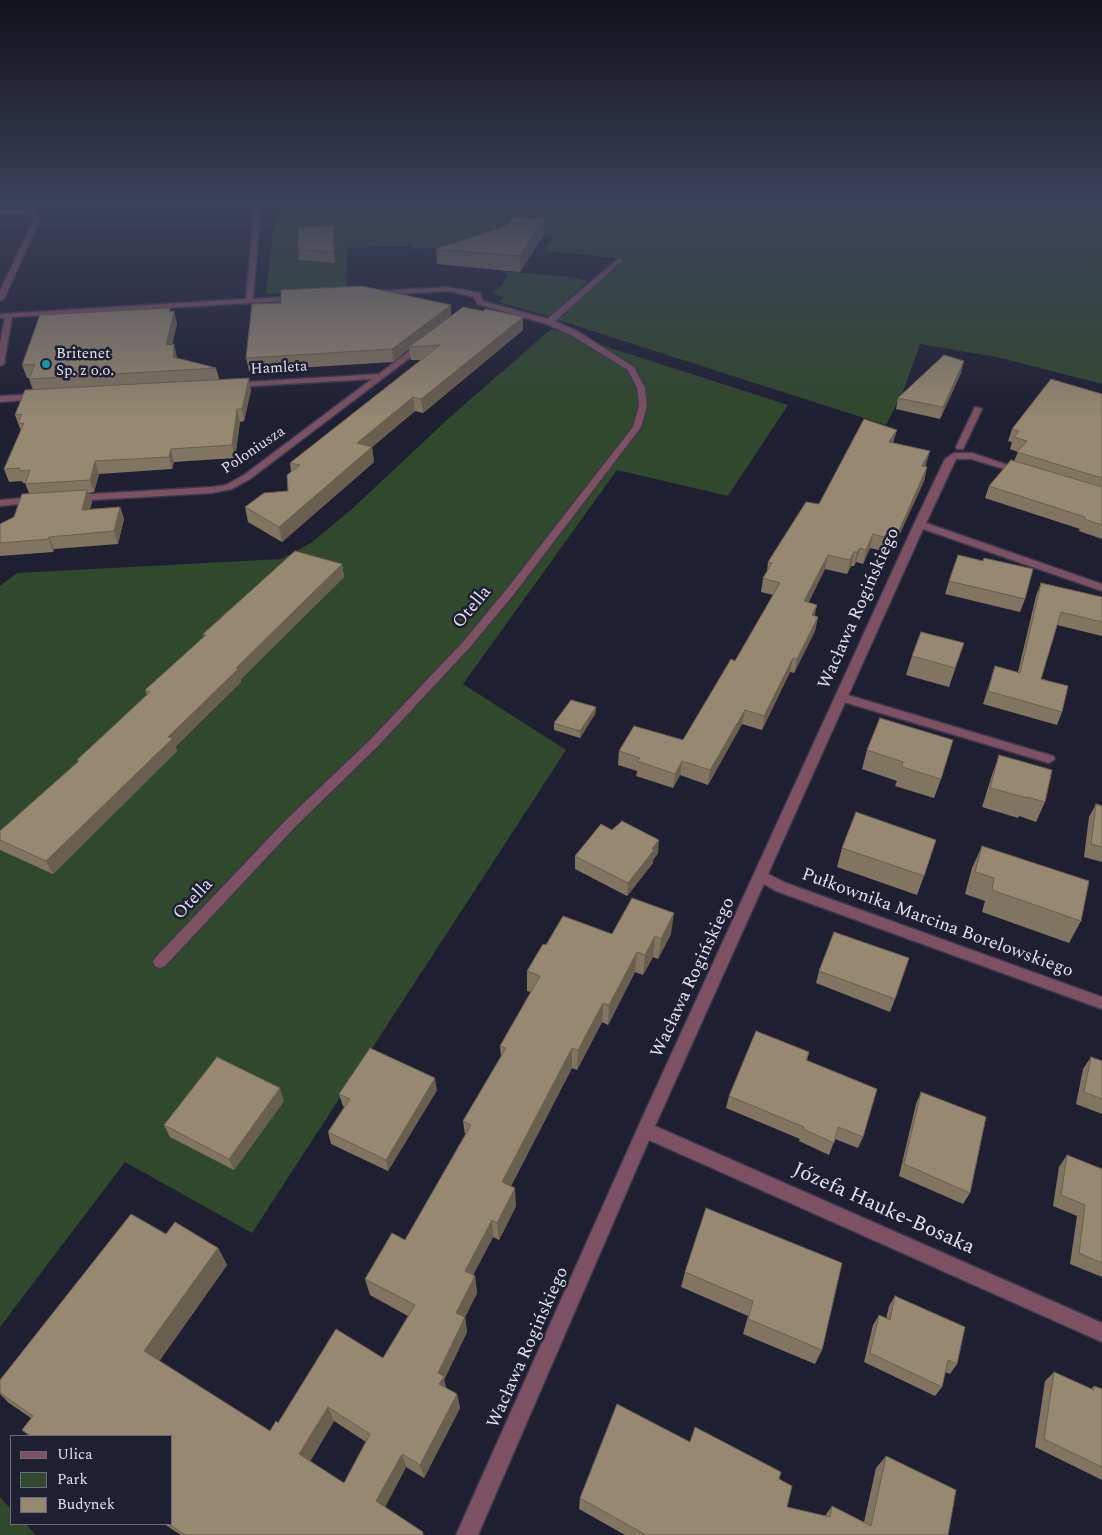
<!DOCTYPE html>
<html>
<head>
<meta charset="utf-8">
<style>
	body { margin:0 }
	#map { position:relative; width:1102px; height:1535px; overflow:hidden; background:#1f1f32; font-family:Spectral,serif }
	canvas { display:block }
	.legend { position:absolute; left:10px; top:1435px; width:162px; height:90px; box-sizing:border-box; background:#1f1f32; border:1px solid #6c6c7d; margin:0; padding:6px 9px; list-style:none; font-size:15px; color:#e0e0ee }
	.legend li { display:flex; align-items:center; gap:10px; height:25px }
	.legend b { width:25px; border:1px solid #6c6c7d }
</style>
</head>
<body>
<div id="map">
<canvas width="1102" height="1535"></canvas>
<ul class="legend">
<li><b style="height:6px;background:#7d5162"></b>Ulica</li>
<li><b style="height:14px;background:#30482c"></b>Park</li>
<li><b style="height:14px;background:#968871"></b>Budynek</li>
</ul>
</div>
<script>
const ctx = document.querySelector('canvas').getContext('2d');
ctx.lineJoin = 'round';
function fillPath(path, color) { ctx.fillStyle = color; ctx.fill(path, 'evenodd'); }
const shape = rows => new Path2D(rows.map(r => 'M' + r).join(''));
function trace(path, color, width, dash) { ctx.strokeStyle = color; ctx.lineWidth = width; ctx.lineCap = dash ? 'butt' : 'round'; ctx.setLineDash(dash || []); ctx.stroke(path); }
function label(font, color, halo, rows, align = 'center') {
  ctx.font = font + ' Spectral,serif'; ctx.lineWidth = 5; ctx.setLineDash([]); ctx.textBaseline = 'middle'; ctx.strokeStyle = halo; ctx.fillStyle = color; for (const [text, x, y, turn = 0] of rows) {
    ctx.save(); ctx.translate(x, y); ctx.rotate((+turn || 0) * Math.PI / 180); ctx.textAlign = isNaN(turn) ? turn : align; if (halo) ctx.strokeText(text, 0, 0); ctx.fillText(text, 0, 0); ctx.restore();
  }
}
fillPath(shape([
	[343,203,1102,203,1102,384,997,357,920,344,905,387,886,425,558,320,626,259,545,251,553,237,516,233,483,246,411,249,411,246,347,248,347,289,273,294,266,293,275,213,282,210,343,207],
	[500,271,569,277,588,281,549,316,498,302,504,297,492,293,502,285,509,274],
	[551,329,788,405,728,496,617,470,463,684,566,750,252,1233,125,1162,0,1327,0,586,17,573,281,559,311,543,352,509,448,419],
	[0,1497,11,1509,11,1524,26,1524,36,1535,0,1535]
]), '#30482c');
const service = shape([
	[618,259,623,260,552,324,546,324,546,320,618,259],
	[841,693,1053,756,1055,759,1049,763,837,700,835,697,837,694,841,693]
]);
const minor = shape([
	[33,203,39,203,35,211,40,219,4,299,0,301,0,291,34,219,30,213,0,214,0,210,30,209,33,203],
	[261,203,298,203,263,207,260,215,253,299,298,296,302,298,301,300,12,317,4,364,0,366,0,343,5,318,0,318,0,314,246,299,254,215,257,206,261,203],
	[448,287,480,293,483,301,552,320,577,331,634,367,645,388,647,406,641,427,514,594,471,646,378,746,296,826,165,966,160,968,155,966,153,962,155,958,286,820,370,740,463,642,506,590,633,427,639,406,637,388,628,370,571,335,546,324,477,304,474,297,448,291,378,295,374,293,378,291,448,287],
	[421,342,428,344,250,479,232,489,212,493,74,501,69,498,74,495,212,487,226,485,244,475,372,379,235,387,232,387,232,383,379,374,421,342],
	[37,394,40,395,40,399,0,402,0,396,37,394],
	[975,407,982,409,964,447,963,449,957,449,956,447,975,407],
	[954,453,972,453,1026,471,1021,474,971,459,956,459,926,523,1102,584,1102,591,923,529,768,874,786,883,1102,997,1102,1009,776,891,764,884,655,1126,1102,1323,1102,1342,649,1140,478,1535,456,1535,639,1125,914,524,945,459,954,453],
	[36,497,41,500,39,502,0,506,0,500,36,497]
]);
trace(service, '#3a3a4c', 3);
trace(minor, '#3a3a4c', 3);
fillPath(service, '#7d5162');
fillPath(minor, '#7d5162');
fillPath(shape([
	[0,203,32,203,29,206,0,208],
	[39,203,91,203,90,204,40,206],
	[544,219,544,234,520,272,437,264,436,249],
	[334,236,335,263,299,260,298,249],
	[281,303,451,305,451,316,483,311,523,317,523,330,423,413,415,411,372,447,374,462,282,542,248,522,245,507,288,491,291,472,290,463,421,360,411,360,409,349,393,362,249,371,246,358],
	[171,312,177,324,172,344,177,358,216,368,219,379,251,390,244,421,240,422,235,458,174,462,172,469,99,474,94,492,88,493,92,502,90,509,120,507,124,519,118,544,54,549,53,552,0,556,0,524,14,517,29,493,25,483,23,483,22,481,9,482,4,469,21,431,15,415,33,390,29,379,29,378,27,378,22,365],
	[961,373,940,419,896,409,898,398],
	[1102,394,1102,539,1079,531,1080,529,985,498,989,486,1014,461,1018,452,1010,449,1012,442,1008,441,1012,429],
	[893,443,926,465,925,467,927,467,924,481,891,553,870,548,863,564,856,562,854,566,851,566,847,574,825,569,808,603,815,616,818,617,815,631,794,673,790,672,762,730,742,724,708,785,680,775,673,788,636,776,637,771,618,765,619,751,683,740,735,661,773,595,761,592,763,578,767,572,768,562,819,504],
	[342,564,344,577,241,679,241,682,175,747,177,751,53,874,0,850,0,831,78,762,77,760,147,695,145,690,204,637,203,634],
	[949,581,1025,599,1020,612,945,594],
	[1041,583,1102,597,1102,636,1057,625,1041,679,1062,712,1057,725,983,704,995,666,1018,672,1036,596],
	[964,643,949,687,906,675,912,656],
	[596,707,595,714,580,738,554,730,554,723],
	[880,718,941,779,934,798,895,786,897,781,862,769,867,750],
	[999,755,1045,802,1036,822,1019,816,1018,818,982,807,992,775],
	[1096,804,1102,806,1102,862,1084,857,1089,817],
	[982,846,1081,921,1069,943,982,912,985,901,965,894,972,868],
	[842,848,924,876,917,895,837,867],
	[658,853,653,860,653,863,627,896,575,869,575,856],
	[612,934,671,934,658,959,653,957,643,975,635,972,608,1025,602,1022,577,1070,572,1068,511,1186,516,1206,499,1240,493,1237,473,1275,475,1276,477,1293,465,1317,467,1332,444,1380,446,1388,457,1394,460,1408,424,1478,406,1467,385,1507,425,1535,181,1535,164,1524,171,1524,171,1436,29,1436,22,1430,31,1418,9,1403,0,1394,0,1380,166,1234,218,1248,227,1265,159,1361,270,1431,278,1423,383,1358,408,1316,370,1295,365,1279,405,1240,465,1135,463,1121,501,1057,500,1046,531,992,527,991,527,971,546,945],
	[334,1421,366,1442,344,1483,310,1461],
	[819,971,895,999,890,1012,816,983],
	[809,1052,807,1061,863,1137,858,1148,835,1139,829,1155,799,1141,800,1139,726,1108,729,1096],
	[1091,1057,1102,1061,1102,1114,1076,1104,1083,1069],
	[437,1090,388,1171,331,1144,328,1132,344,1107,343,1106,339,1094],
	[921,1092,970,1193,963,1204,899,1176,916,1104],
	[284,1101,234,1170,170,1137,164,1125],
	[1067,1155,1102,1169,1102,1277,1070,1264,1077,1216,1053,1206,1059,1167],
	[706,1208,822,1350,815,1364,743,1334,748,1316,681,1287,685,1272],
	[895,1296,957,1364,950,1374,945,1372,942,1387,935,1396,864,1362,873,1325,879,1315,886,1319,889,1306],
	[1054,1372,1091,1389,1094,1386,1102,1389,1102,1480,1035,1447,1045,1381],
	[690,1442,779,1479,787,1507,825,1516,832,1506,864,1522,876,1468,886,1456,948,1535,625,1535,579,1509,580,1498]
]), '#817561');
fillPath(shape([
	[544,219,544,234,520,272,520,256],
	[333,226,334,236,335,263,334,252],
	[451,305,451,317,409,347,409,349,393,362,392,349],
	[170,308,172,318,174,311,177,324,169,358,166,345],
	[523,317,523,330,423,413,421,399],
	[174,344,177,357,176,370,173,357],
	[964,361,961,373,940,419,943,407],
	[249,378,251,390,244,421,242,409],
	[413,397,415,411,359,458,357,443],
	[237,409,240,422,235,458,232,445],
	[897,430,893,443,889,442],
	[372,447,374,462,282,542,279,527],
	[171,449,174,462,172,469,169,457],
	[930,451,926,465,919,480,922,466],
	[95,461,99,474,94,492,90,480],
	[927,467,924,481,891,553,895,540],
	[87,490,92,502,86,522,82,510],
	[120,507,124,519,118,544,114,531],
	[873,534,870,548,863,564,866,550],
	[49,537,54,549,53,552,49,539],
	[860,548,856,562,854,566,857,552],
	[854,552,851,566,847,574,850,560],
	[828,555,825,569,802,616,804,601],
	[342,564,344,577,241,679,241,682,175,747,177,751,53,874,46,861,236,668],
	[817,605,814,619,812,615],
	[818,617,815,631,794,673,797,659],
	[793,658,790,672,762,730,764,716],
	[596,707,595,714,580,738,580,731],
	[745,710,742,724,708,785,710,770],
	[682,761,680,775,673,788,675,774],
	[659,840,658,853,653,860,653,863,627,896,628,883],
	[674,913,671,934,658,959,661,939],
	[655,936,653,957,643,975,645,955],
	[637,952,635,972,608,1025,609,1005],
	[603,1003,602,1022,577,1070,578,1050],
	[572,1048,572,1068,503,1200,502,1182],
	[435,1078,437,1090,388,1171,386,1160],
	[280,1088,284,1101,234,1170,229,1159],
	[515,1188,516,1206,499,1240,497,1223],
	[492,1220,493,1237,467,1287,465,1271],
	[218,1248,227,1265,156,1366,144,1351],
	[475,1276,477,1293,465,1317,467,1332,444,1380,447,1391,439,1384,438,1373,456,1313],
	[457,1394,460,1408,424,1478,420,1465],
	[328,1407,334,1421,307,1467,299,1454],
	[402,1454,406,1467,382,1513,376,1501]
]), '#695f4f');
const building = shape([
	[513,217,544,219,520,256,436,249,507,226,513,217],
	[333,226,334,252,298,249,298,227,333,226],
	[362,286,451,305,392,349,246,358,252,304,281,303,281,290,362,286],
	[463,307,483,311,486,309,523,317,421,399,413,397,357,443,372,447,279,527,245,507,264,493,288,491,287,475,300,465,290,463,440,345,409,347,463,307],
	[170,308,169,312,174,311,166,345,174,344,173,357,216,368,29,379,35,364,22,365,40,315,170,308],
	[944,355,964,361,943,407,898,398,944,355],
	[249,378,242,409,237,409,232,445,171,449,169,457,95,461,90,480,25,484,30,470,19,471,20,468,4,469,24,423,18,424,22,414,15,415,25,390,249,378],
	[1051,379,1102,394,1102,478,1017,452,1027,441,1014,437,1019,431,1012,429,1051,379],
	[864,419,897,430,889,442,930,451,922,466,927,467,895,540,873,534,866,550,860,548,857,552,854,552,850,560,828,555,804,601,817,605,812,615,818,617,797,659,793,658,764,716,745,710,710,770,682,761,675,774,637,761,640,758,619,751,634,726,683,740,731,659,735,661,780,583,763,578,772,563,768,562,806,502,819,504,864,419],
	[1011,460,1102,487,1102,525,1084,519,1085,517,989,486,1011,460],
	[87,490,82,510,120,507,114,531,49,537,49,539,0,543,0,524,14,517,22,494,87,490],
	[295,551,342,564,236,668,238,669,168,737,173,738,46,861,0,840,0,831,79,761,77,760,150,692,145,690,206,635,203,634,295,551],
	[958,555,983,561,984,558,1033,569,1025,599,949,581,958,555],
	[1041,583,1102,597,1102,622,1061,612,1041,679,1068,686,1062,712,988,691,995,666,1020,673,1041,583],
	[921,632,964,643,955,668,912,656,921,632],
	[571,700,596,707,580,731,554,723,571,700],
	[880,718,953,740,941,779,902,767,903,762,867,750,880,718],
	[999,755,1052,770,1045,802,1027,797,1027,798,990,788,999,755],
	[1096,804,1102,806,1102,847,1091,844,1096,804],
	[856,812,936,840,924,876,842,848,856,812],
	[622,821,659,840,652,849,654,850,628,883,575,856,601,824,612,830,622,821],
	[982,846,1089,881,1081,921,992,890,994,878,975,872,982,846],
	[632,898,674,913,661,939,655,936,645,955,637,952,609,1005,603,1003,578,1050,572,1048,502,1182,515,1188,497,1223,492,1220,465,1271,475,1276,456,1313,465,1317,438,1373,444,1376,439,1384,457,1394,420,1465,402,1454,376,1501,423,1532,422,1535,185,1535,169,1524,171,1524,171,1436,31,1436,22,1430,33,1416,0,1393,0,1380,131,1214,166,1234,175,1222,218,1248,144,1351,270,1431,276,1421,278,1423,336,1329,383,1358,415,1305,365,1279,392,1233,405,1240,471,1125,463,1121,506,1048,500,1046,540,976,527,971,543,944,546,945,563,916,612,934,632,898],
	[328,1407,370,1434,344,1483,299,1454,328,1407],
	[834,932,909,958,895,999,819,971,834,932],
	[756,1031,809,1052,806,1060,877,1089,863,1137,838,1127,834,1143,803,1129,804,1127,729,1096,756,1031],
	[370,1048,435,1078,386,1160,328,1132,350,1099,339,1094,370,1048],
	[217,1057,280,1088,229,1159,164,1125,217,1057],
	[1091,1057,1102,1061,1102,1099,1084,1092,1091,1057],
	[921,1092,986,1117,970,1193,904,1164,921,1092],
	[1067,1155,1102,1169,1102,1263,1079,1253,1085,1205,1061,1195,1067,1155],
	[706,1208,842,1263,822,1350,748,1319,753,1301,685,1272,706,1208],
	[895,1296,965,1327,957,1364,948,1360,942,1387,870,1353,879,1315,890,1320,895,1296],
	[1054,1372,1094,1390,1094,1386,1102,1389,1102,1467,1044,1439,1054,1372],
	[617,1404,690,1442,695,1427,781,1472,779,1479,792,1486,787,1507,830,1517,832,1506,871,1526,886,1456,956,1490,948,1535,646,1535,580,1498,617,1404]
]);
fillPath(building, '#968871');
trace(building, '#695f4f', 1);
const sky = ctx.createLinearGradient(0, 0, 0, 418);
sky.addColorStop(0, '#11111c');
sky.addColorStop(0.49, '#3c425a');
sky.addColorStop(1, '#3c425a00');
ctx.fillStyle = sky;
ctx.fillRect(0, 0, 1102, 418);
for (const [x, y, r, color] of [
	[46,364,5,"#0f9aa8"]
]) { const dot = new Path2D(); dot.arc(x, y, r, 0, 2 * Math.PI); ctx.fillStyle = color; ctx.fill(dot); trace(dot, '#1f1f32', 2); }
label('15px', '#e0e0ee', '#1f1f32', [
	["Britenet",56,355],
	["Sp. z o.o.",56,372]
], 'left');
label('15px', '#e0e0ee', '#1f1f32', [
	["Hamleta",279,369,-3],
	["Poloniusza",254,451,-34]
]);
label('18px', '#e0e0ee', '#1f1f32', [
	["Otella",473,608,-50],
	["Wacława Rogińskiego",860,609,-66],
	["Otella",194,900,-47],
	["Pułkownika Marcina Borelowskiego",937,924,20],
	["Wacława Rogińskiego",694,978,-65],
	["Wacława Rogińskiego",529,1348,-66]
]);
label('21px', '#e0e0ee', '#1f1f32', [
	["Józefa Hauke-Bosaka",883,1210,24]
]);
</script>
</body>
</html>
